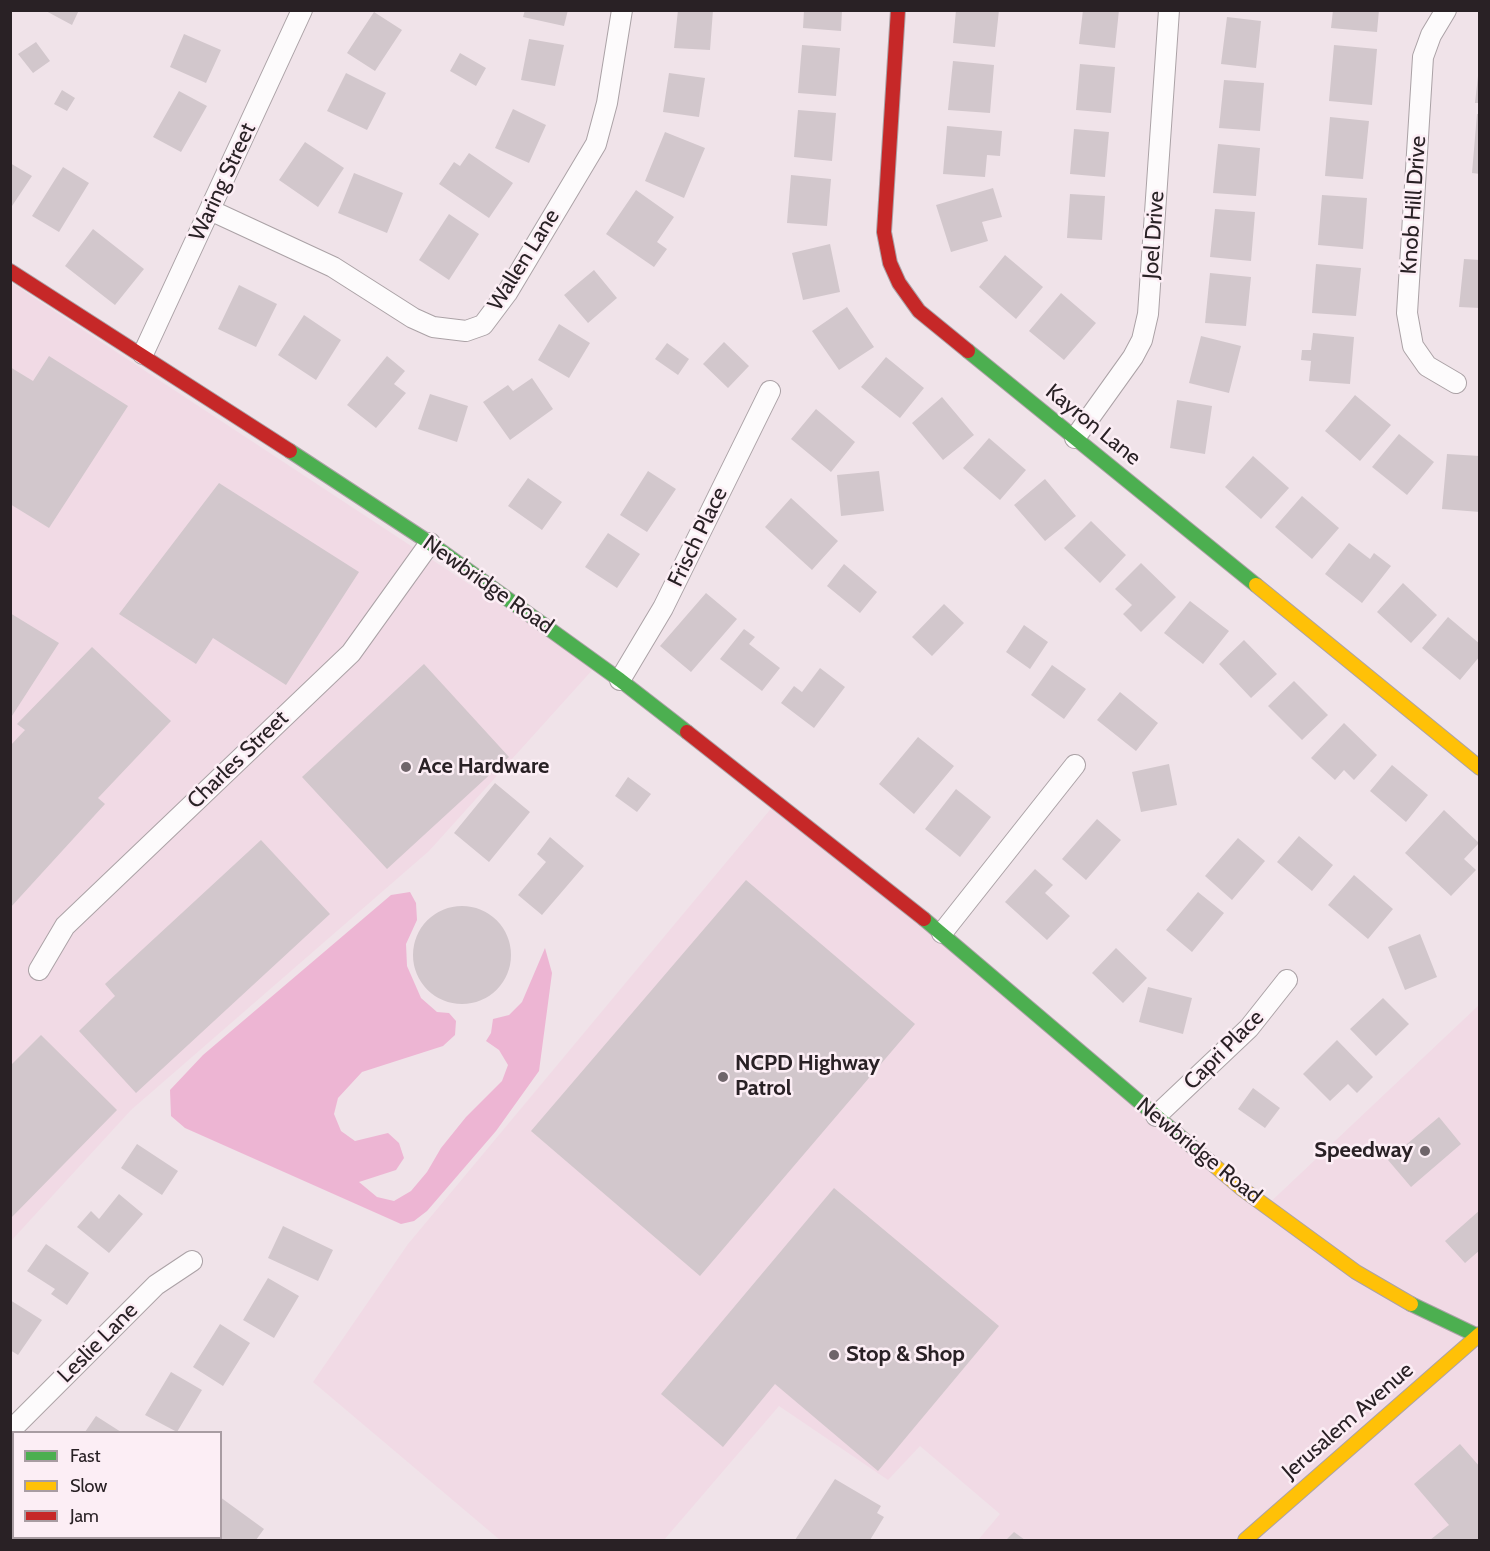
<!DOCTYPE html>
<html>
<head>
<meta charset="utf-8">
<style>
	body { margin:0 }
	#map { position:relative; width:1490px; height:1551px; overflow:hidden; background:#f0e3e9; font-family:Cabin,sans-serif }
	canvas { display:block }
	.frame { position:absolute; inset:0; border:12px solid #292125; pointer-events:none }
	.legend { position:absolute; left:12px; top:1431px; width:210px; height:108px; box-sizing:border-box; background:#fceef5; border:2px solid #a89ca2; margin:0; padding:8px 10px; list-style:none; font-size:18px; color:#292125 }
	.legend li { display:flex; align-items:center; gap:12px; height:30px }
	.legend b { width:30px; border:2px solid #a89ca2 }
</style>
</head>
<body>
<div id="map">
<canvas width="1490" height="1551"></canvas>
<div class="frame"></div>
<ul class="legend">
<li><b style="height:8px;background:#4caf50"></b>Fast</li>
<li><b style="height:8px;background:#ffc107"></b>Slow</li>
<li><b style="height:8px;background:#c62828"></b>Jam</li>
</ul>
</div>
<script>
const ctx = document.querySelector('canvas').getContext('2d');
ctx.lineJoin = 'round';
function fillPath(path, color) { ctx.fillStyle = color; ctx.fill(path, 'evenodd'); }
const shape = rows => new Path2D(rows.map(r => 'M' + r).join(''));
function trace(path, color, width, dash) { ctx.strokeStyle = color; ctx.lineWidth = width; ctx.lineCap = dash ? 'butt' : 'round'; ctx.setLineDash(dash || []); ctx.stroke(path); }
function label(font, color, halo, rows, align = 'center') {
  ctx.font = font + ' Cabin,sans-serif'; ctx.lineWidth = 5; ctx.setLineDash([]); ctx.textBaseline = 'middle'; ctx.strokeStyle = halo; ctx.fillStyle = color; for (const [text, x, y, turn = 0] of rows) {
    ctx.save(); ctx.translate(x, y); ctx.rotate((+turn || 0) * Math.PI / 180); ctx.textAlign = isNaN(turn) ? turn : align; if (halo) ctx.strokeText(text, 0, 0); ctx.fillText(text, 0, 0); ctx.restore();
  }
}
fillPath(shape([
	[10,282,595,667,429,851,131,1110,11,1241],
	[774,805,1263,1209,1479,1005,1479,1540,978,1540,1000,1514,920,1446,888,1480,779,1406,664,1540,500,1540,313,1382,408,1244]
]), '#f1dae5');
fillPath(shape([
	[410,892,416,903,417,920,406,944,407,966,421,998,437,1012,449,1013,456,1021,455,1035,443,1046,362,1072,338,1098,334,1114,341,1131,355,1141,388,1133,399,1143,404,1158,396,1170,359,1182,377,1197,394,1201,411,1191,427,1172,441,1148,466,1117,502,1081,508,1065,499,1050,486,1041,491,1033,493,1019,509,1015,522,1002,545,948,552,973,539,1071,496,1131,427,1211,414,1221,401,1224,185,1128,171,1116,170,1090,203,1055,391,895]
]), '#edb5d3');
fillPath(shape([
	[44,10,79,10,72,25],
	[525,10,568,10,564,26,523,17],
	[678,10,713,10,710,50,674,48],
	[804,10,842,10,841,31,803,28],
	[956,10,999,10,995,47,953,43],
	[1083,10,1119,10,1115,48,1079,44],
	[1333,10,1379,10,1377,32,1331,28],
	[374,12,402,30,375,71,347,53],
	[1227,17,1261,21,1256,68,1221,64],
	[184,34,221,50,206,83,170,67],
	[529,39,564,45,555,86,521,80],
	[36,42,50,61,33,73,18,54],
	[802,45,840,48,836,96,798,93],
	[1334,45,1377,49,1372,105,1329,101],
	[460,53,486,68,476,86,450,71],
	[953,61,994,65,990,113,948,110],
	[1080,64,1115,67,1111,113,1076,110],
	[346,73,386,93,367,130,327,111],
	[669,73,705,78,699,117,663,112],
	[1478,76,1480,76,1480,103,1475,103],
	[1224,80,1264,83,1260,131,1219,128],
	[62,90,75,98,67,111,54,104],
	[179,91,207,106,181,152,153,137],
	[513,109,546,125,529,163,495,148],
	[798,110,836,113,832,161,794,157],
	[1477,114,1480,114,1480,174,1472,173],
	[1330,117,1369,121,1363,179,1325,176],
	[947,126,1002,131,1000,156,987,155,985,177,943,174],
	[1074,129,1109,132,1105,177,1070,174],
	[665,132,705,148,684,198,645,181],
	[305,142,344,168,318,207,279,180],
	[1218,144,1260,148,1256,196,1213,193],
	[469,153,513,183,489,218,439,184,454,162,460,166],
	[10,163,32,176,10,209],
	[63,167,89,183,59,232,32,216],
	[354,173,403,193,387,233,338,213],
	[791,175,831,179,827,226,787,223],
	[993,188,1002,217,982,222,988,241,951,252,936,205],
	[636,190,674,217,657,242,667,249,654,267,606,234],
	[1070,194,1105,196,1102,240,1067,238],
	[1322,195,1367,198,1363,249,1318,245],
	[1215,209,1255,212,1251,261,1210,257],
	[449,214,479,234,449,280,419,260],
	[93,229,144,269,115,305,65,266],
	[830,244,840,292,803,300,792,253],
	[1005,255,1043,287,1016,319,979,287],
	[1464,259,1480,260,1480,308,1459,307],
	[1316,264,1361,268,1356,316,1312,313],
	[594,270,617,298,588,323,564,295],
	[1210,273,1251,277,1246,326,1205,323],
	[239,285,277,304,256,347,218,329],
	[1061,293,1096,323,1064,360,1029,331],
	[847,307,874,347,839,370,812,331],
	[304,315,341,340,316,380,278,355],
	[559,324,590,343,569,378,538,360],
	[1313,333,1354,337,1350,384,1309,381,1311,361,1301,360,1302,350,1311,350],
	[1201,336,1241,346,1229,393,1189,383],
	[724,342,749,366,728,388,703,364],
	[667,343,689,359,678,375,655,359],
	[49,356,128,406,49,528,10,504,10,367,33,381],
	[387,356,405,371,394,384,406,393,376,428,347,405],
	[886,357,924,388,900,418,861,387],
	[532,378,553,409,510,440,483,402,508,385,513,391],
	[430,394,468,406,457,442,418,429],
	[1355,395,1391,425,1360,461,1325,431],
	[942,397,974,435,943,460,912,423],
	[1177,400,1212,406,1205,454,1170,448],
	[816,409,855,442,831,472,791,439],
	[1399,434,1434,462,1407,495,1372,467],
	[989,438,1026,470,1000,500,963,468],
	[1447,454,1480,456,1480,512,1442,509],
	[1253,456,1289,488,1261,519,1225,487],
	[648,471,676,489,647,532,620,515],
	[879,471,884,511,841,516,837,475],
	[528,478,562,502,542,530,508,506],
	[1045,479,1076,516,1045,541,1014,505],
	[219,483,359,572,286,685,213,638,196,664,119,614],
	[1302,496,1339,528,1312,559,1275,527],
	[791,498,838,541,812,570,765,527],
	[1091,521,1126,555,1100,583,1064,548],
	[608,533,640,554,617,588,585,567],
	[1349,543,1370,559,1374,553,1391,566,1362,603,1325,574],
	[1141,563,1176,597,1141,632,1123,614,1132,605,1115,589],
	[844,564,877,592,860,613,827,586],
	[1403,583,1437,615,1411,643,1377,612],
	[706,593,737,619,691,672,660,646],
	[1190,601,1229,631,1203,664,1164,633],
	[944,604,964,623,932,656,912,637],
	[10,613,59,643,10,719],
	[1448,617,1480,644,1480,656,1460,680,1422,648],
	[1024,625,1048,642,1030,669,1006,652],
	[744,629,755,637,749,644,780,668,762,691,720,659],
	[1244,640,1277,674,1251,698,1219,664],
	[92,647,171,721,98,798,105,804,10,908,10,746,25,730,17,724],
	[424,664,509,757,387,869,302,777],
	[1052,665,1086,689,1064,719,1031,695],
	[820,668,845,687,814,728,781,703,794,686,802,692],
	[1294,681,1328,715,1302,740,1268,706],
	[1120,692,1158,723,1136,751,1097,720],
	[1344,723,1377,755,1354,780,1344,770,1335,780,1311,758],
	[918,737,954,766,914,814,879,784],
	[1169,764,1177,805,1141,812,1132,772],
	[1392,765,1428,795,1406,822,1370,791],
	[628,777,651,794,637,812,615,796],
	[495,783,530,812,489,862,454,833],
	[956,789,991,817,960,857,925,829],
	[1444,810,1479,843,1464,859,1476,870,1451,896,1405,853],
	[1097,819,1121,840,1086,880,1062,859],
	[1299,836,1333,865,1312,891,1277,862],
	[550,837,584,866,542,915,518,895,546,862,537,854],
	[1238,838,1265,861,1232,900,1205,876],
	[261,840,330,914,136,1093,79,1031,115,996,105,984],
	[1035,869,1053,885,1045,893,1070,916,1047,940,1005,902],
	[1354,875,1393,909,1368,939,1328,905],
	[746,880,915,1024,700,1276,531,1131],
	[1198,892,1224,913,1192,952,1166,930],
	'413 955a49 49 0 1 1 98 0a49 49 0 1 1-98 0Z',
	[1420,934,1437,977,1405,990,1388,947],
	[1116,948,1147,978,1123,1003,1092,973],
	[1148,987,1192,998,1183,1034,1139,1022],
	[1383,998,1409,1024,1376,1056,1350,1029],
	[41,1035,117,1110,10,1219,10,1066],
	[1337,1040,1373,1077,1357,1093,1348,1084,1330,1101,1303,1074],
	[1253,1088,1280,1108,1265,1128,1238,1109],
	[1439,1117,1461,1144,1411,1187,1388,1160],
	[137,1144,178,1171,162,1195,121,1168],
	[834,1188,999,1326,878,1471,775,1384,723,1447,661,1394],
	[119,1194,143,1214,109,1253,77,1227,91,1211,99,1219],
	[1480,1210,1480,1250,1465,1263,1445,1241],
	[283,1226,333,1250,318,1281,268,1258],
	[46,1244,89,1273,67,1305,51,1294,55,1289,27,1271],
	[268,1278,299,1296,274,1338,243,1320],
	[10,1300,42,1320,18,1355,10,1350],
	[220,1324,250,1343,223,1386,193,1367],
	[171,1372,202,1390,177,1432,145,1415],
	[96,1416,121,1432,85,1432],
	[1460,1444,1480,1467,1480,1540,1430,1540,1449,1525,1414,1484],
	[835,1479,881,1506,877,1513,884,1517,870,1540,795,1540],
	[220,1497,264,1529,256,1540,214,1540,210,1538,220,1538],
	[1014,1532,1025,1540,1006,1540]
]), '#d2c7cc');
const street = shape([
	[1446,10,1431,35,1423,57,1407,313,1413,346,1427,366,1456,383],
	[210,210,333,267,413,318,433,327,466,331,483,325,507,293,596,144,607,103,622,10],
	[143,354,302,10],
	[1075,438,1133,357,1142,340,1148,314,1169,10],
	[620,680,663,608,770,391],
	[942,933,1075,765],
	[39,970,65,926,351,653,430,543],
	[1156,1116,1249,1028,1287,980],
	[10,1431,156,1285,192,1261],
	[10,1488,14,1490],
	[95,1538,100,1540]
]);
const fast = shape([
	[968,351,1256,585],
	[290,451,430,543,620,680,687,732],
	[924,919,1209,1161],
	[1411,1304,1480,1337]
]);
const slow = shape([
	[1256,585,1480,768],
	[1209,1161,1241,1188,1356,1272,1411,1304],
	[1245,1540,1480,1334]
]);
const jam = shape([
	[898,10,884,232,890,263,899,283,919,311,968,351],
	[10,271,290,451],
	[687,732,924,919]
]);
trace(street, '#aba2a6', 22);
trace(fast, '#aba2a6', 16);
trace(slow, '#aba2a6', 16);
trace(jam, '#aba2a6', 16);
trace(street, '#fdfbfc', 20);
trace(fast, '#4caf50', 14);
trace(slow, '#ffc107', 14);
trace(jam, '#c62828', 14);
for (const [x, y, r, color] of [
	[406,767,6,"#6f656a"],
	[723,1077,6,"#6f656a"],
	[1425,1151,6,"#6f656a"],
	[834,1355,6,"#6f656a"]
]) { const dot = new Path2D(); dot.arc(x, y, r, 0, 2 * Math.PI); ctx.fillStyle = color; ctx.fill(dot); trace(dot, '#fceef5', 2); }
label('22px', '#292125', '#fceef5', [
	["Waring Street",223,182,-65],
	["Knob Hill Drive",1414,205,-86],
	["Joel Drive",1154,235,-86],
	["Wallen Lane",524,260,-58],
	["Kayron Lane",1093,425,39],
	["Frisch Place",698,537,-64],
	["Newbridge Road",488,585,35],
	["Charles Street",238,760,-44],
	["Capri Place",1224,1050,-45],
	["Newbridge Road",1199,1151,39],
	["Leslie Lane",98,1343,-45],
	["Jerusalem Avenue",1348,1421,-41]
]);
label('bold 22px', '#292125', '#fceef5', [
	["Ace Hardware",418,767],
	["NCPD Highway",735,1064],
	["Patrol",735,1089],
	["Speedway",1413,1151,"right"],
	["Stop & Shop",846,1355]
], 'left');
</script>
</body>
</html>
